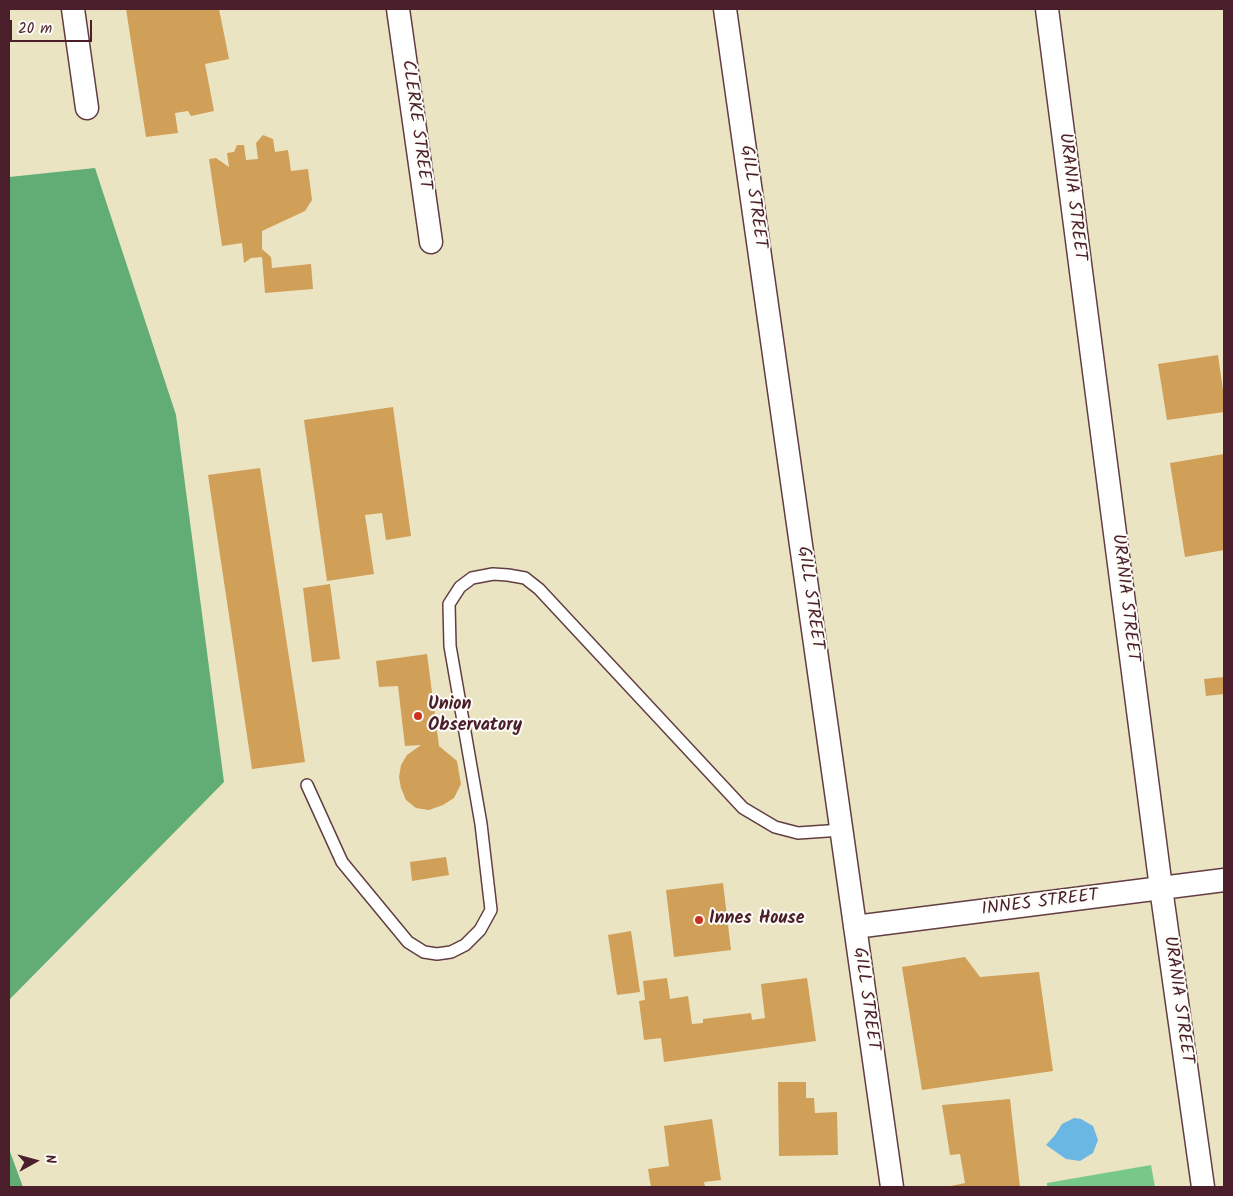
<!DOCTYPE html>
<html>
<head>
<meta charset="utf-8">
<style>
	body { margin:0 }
	#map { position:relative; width:1233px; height:1196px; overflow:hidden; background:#ebe4c3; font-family:Kalam,sans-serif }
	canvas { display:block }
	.frame { position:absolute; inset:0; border:10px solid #4a1f2b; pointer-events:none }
	.north { position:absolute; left:10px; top:1136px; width:50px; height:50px; -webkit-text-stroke:4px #fdfcf7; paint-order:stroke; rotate:83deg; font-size:14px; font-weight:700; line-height:20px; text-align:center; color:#4a1f2b }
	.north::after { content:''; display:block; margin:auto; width:18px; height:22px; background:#4a1f2b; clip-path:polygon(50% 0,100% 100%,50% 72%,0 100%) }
	.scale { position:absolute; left:10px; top:20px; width:82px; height:22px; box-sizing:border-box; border:2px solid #4a1f2b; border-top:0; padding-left:6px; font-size:15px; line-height:18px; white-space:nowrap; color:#4a1f2b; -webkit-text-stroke:4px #fdfcf7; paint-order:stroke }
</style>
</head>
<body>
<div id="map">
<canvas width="1233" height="1196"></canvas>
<div class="frame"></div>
<div class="north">N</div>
<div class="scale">20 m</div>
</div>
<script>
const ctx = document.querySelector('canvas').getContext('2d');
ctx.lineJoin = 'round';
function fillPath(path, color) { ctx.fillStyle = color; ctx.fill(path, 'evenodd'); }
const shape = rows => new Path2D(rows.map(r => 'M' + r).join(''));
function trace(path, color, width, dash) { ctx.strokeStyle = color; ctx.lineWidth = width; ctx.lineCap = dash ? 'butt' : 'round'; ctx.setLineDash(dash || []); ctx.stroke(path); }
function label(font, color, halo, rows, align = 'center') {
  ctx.font = font + ' Kalam,sans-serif'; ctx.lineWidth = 4; ctx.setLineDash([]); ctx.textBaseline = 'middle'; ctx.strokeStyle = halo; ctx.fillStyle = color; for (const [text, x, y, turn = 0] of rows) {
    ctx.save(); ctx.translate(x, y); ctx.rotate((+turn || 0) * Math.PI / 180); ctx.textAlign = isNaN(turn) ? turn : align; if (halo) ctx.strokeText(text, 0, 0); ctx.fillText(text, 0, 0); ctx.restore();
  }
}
fillPath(shape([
	[1151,1165,1155,1187,1047,1187,1047,1183]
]), '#78c889');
fillPath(shape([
	[95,168,176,415,224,782,9,1000,9,177],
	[9,1149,23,1187,9,1187]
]), '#62ac75');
fillPath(shape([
	[1074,1118,1081,1119,1093,1126,1098,1140,1093,1153,1080,1161,1066,1159,1046,1145,1055,1135,1062,1124]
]), '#6bb7e4');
fillPath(shape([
	[126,9,219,9,229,59,205,64,214,111,191,116,188,111,175,113,178,133,146,137],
	[263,135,273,139,275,152,288,150,291,171,308,169,312,200,305,211,262,231,262,249,271,257,272,268,311,264,313,289,265,293,262,257,251,258,244,263,242,243,222,246,209,159,216,158,229,167,227,153,234,152,237,145,244,145,246,160,258,159,256,143],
	[1218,355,1224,397,1224,412,1167,420,1158,364],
	[393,407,411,536,386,540,382,513,365,515,374,574,327,581,304,420],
	[1224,454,1224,550,1185,557,1170,463],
	[260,468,305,762,252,769,208,475],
	[330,584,340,659,312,662,303,588],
	[427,654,439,746,457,761,461,784,454,798,443,805,429,810,416,808,406,800,401,788,399,777,401,765,407,755,421,745,405,746,398,686,379,687,376,661],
	[1224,677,1224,694,1206,696,1204,679],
	[446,857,449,875,412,881,410,862],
	[723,883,731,950,674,957,666,890],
	[631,931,640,992,617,995,608,935],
	[965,957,980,977,1039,972,1053,1071,922,1090,902,967],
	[667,978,670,999,688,996,692,1024,703,1023,703,1019,751,1013,752,1020,765,1018,761,984,807,978,816,1041,664,1062,661,1038,644,1040,639,1001,645,1000,643,981],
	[778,1082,806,1082,806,1098,814,1098,815,1113,837,1112,838,1155,779,1156],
	[1010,1099,1020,1187,946,1187,965,1183,960,1154,950,1155,942,1105],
	[712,1119,721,1180,704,1182,705,1187,651,1187,648,1169,669,1166,664,1126]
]), '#d09f58');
const lane = shape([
	[307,785,342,862,408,942,424,952,437,954,451,952,465,945,480,930,491,910,481,824,450,646,449,604,460,587,472,578,493,574,508,575,525,578,539,589,743,808,775,827,798,833,842,830]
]);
const street = shape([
	[73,9,87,108],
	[398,9,431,242],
	[725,9,892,1187],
	[1047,9,1161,888,1203,1187],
	[855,927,1224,880]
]);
trace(lane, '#623d42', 14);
trace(street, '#623d42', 25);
trace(lane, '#fff', 11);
trace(street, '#fff', 22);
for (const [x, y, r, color] of [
	[418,716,5,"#c8321e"],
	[699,920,5,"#c8321e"]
]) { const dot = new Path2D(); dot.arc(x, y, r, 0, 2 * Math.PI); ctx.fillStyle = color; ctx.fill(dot); trace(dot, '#fdfcf7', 2); }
label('18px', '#4a1f2b', '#fdfcf7', [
	["CLERKE STREET",415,125,82],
	["GILL STREET",752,197,82],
	["URANIA STREET",1071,197,83],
	["GILL STREET",809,598,82],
	["URANIA STREET",1124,598,83],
	["INNES STREET",1040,904,-7],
	["GILL STREET",865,999,82],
	["URANIA STREET",1177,1000,82]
]);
label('bold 18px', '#4a1f2b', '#fdfcf7', [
	["Union",428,706],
	["Observatory",428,727],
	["Innes House",709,920]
], 'left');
</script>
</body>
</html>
